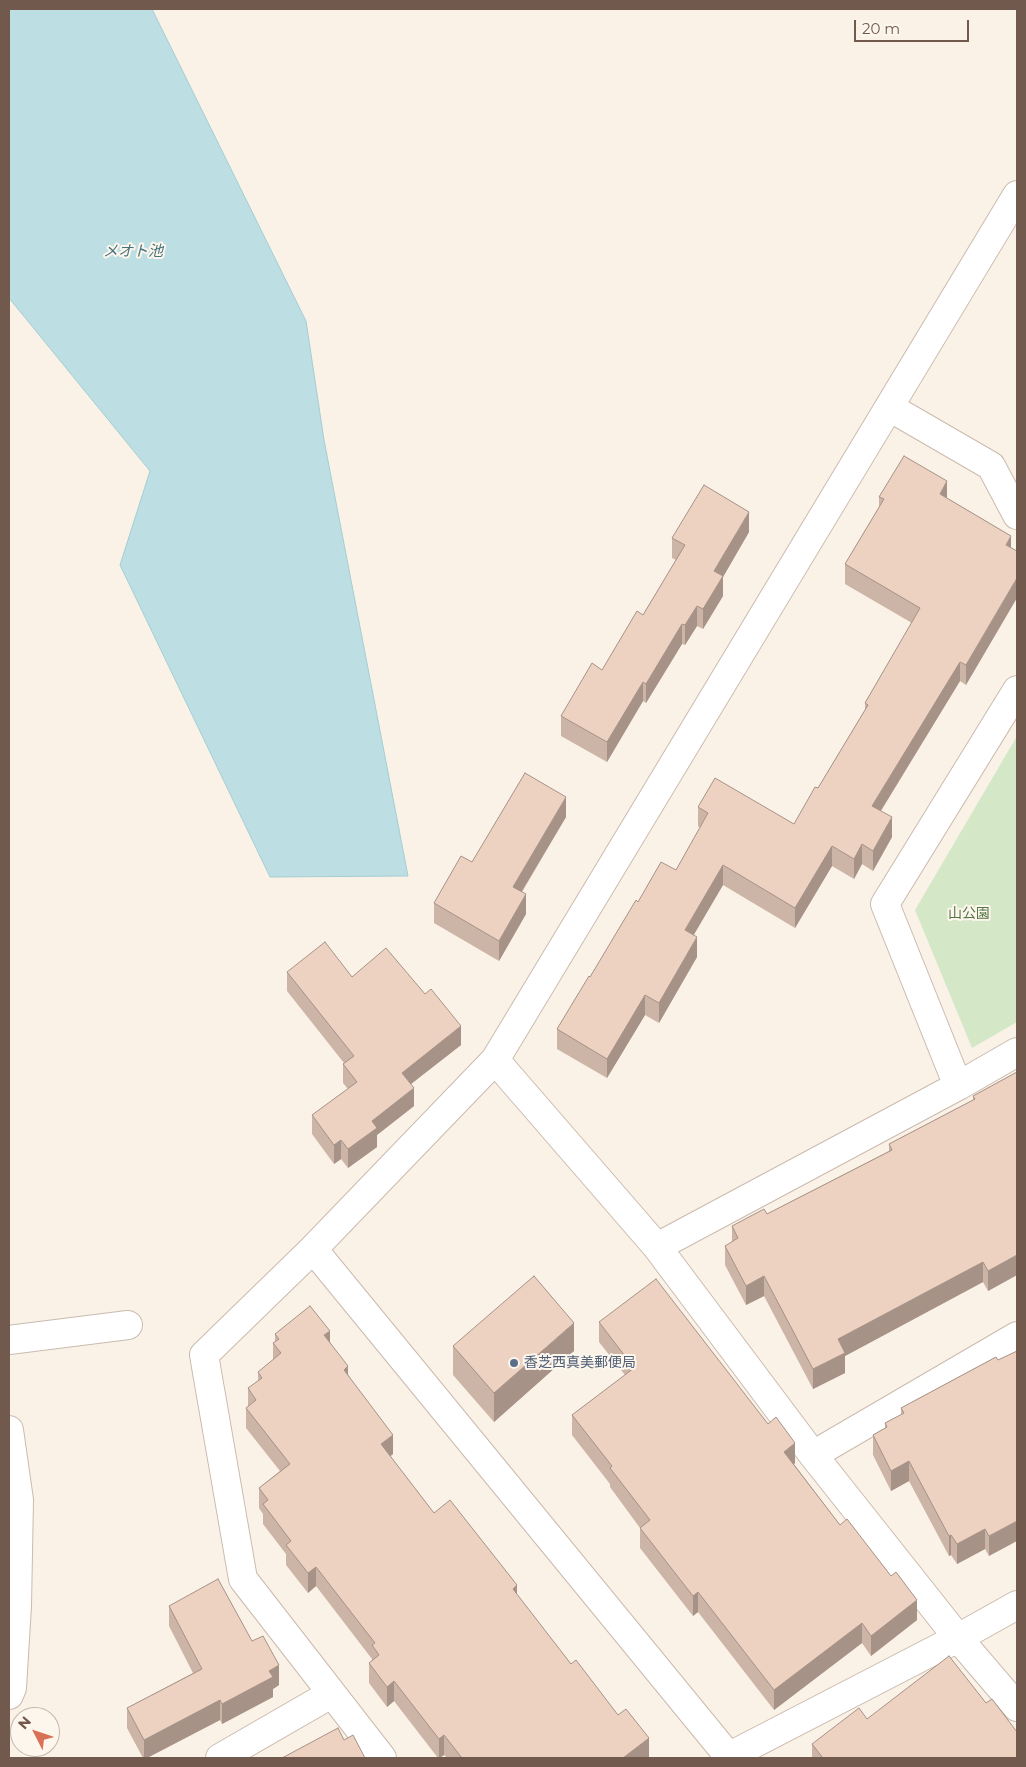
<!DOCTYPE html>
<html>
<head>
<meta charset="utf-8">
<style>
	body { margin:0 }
	#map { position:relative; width:1026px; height:1767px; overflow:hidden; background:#faf2e7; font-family:Montserrat,sans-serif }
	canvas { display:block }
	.frame { position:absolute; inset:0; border:10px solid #71594d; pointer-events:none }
	.north { position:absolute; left:10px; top:1707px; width:50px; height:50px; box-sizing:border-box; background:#fdf6ed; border:1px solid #c5b7ad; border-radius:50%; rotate:311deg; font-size:14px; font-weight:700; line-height:20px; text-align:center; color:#71594d }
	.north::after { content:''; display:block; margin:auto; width:18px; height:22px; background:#d97157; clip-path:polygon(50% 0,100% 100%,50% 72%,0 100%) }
	.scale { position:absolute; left:854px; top:20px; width:115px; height:22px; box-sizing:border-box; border:2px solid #71594d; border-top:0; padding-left:6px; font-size:15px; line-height:18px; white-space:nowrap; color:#71594d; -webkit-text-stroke:4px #fdf6ed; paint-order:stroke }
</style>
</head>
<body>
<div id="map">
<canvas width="1026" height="1767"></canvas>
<div class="frame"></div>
<div class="north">N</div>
<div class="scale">20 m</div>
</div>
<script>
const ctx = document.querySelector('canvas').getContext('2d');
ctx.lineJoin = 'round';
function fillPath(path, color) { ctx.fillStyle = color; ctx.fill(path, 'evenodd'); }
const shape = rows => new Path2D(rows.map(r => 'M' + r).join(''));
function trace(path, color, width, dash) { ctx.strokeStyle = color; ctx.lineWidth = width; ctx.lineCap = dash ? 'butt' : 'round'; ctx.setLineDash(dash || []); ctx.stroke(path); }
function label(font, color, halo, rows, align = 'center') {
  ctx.font = font + ' Montserrat,"Noto Sans JP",sans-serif'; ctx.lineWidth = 4; ctx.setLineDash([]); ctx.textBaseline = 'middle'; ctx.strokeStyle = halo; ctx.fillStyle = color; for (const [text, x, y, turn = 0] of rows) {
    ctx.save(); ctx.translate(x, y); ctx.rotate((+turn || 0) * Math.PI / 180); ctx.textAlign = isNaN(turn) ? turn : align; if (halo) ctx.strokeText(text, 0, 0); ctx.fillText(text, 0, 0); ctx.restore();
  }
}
fillPath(shape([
	[1017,736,1017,1022,972,1048,915,910]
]), '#d4e7c6');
const water = shape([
	[9,9,152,9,306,321,324,440,408,876,270,877,120,565,150,471,9,298,9,9]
]);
fillPath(water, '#bddee2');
trace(water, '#a4cdd3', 1);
const minor = shape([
	[889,407,991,466,1017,515],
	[495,1060,657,1247,813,1455,958,1638,1017,1707],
	[958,1086,885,904,1017,690],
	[657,1247,958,1086,1017,1052],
	[313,1249,730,1758],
	[9,1340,128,1325],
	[9,1430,19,1500,17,1606,12,1688,9,1695],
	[813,1455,1017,1336],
	[220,1758,331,1694],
	[382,1758,243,1579,204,1355,313,1249,495,1060,1017,195],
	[726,1758,958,1638,1017,1605]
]);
trace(minor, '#cbbaae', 30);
trace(minor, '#fff', 28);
fillPath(shape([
	[879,497,947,498,1011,536,966,685,960,681,881,811,892,837,873,871,862,864,854,879,832,866,795,928,723,885,693,935,697,957,659,1023,645,1015,607,1078,557,1049,557,1029,638,902,676,870,700,828,698,826,698,807,794,824,818,788,865,710,865,703,912,623,845,584,845,564,879,507],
	[749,532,723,577,723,596,703,629,697,626,685,645,682,644,646,703,643,701,607,762,561,736,561,716,602,670,643,615,676,560,672,558,672,538],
	[566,817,522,892,526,914,499,961,434,923,434,903,472,862],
	[287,972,352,977,461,1045,411,1084,414,1106,377,1135,377,1147,348,1168,341,1159,334,1164,312,1134,312,1115,348,1089,343,1083,343,1064,344,1063,287,991],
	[1017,1072,1017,1275,988,1291,983,1282,845,1356,845,1373,813,1389,764,1296,746,1305,725,1265,725,1246,732,1242,732,1226,767,1214,889,1151,889,1144,973,1100,973,1096],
	[599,1322,795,1463,794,1464,840,1525,917,1620,871,1656,862,1643,774,1710,698,1612,693,1616,640,1548,640,1528,610,1487,610,1484,572,1435,572,1415,625,1375,599,1342],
	[275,1334,330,1342,393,1454,390,1456,434,1513,517,1595,571,1664,649,1758,447,1758,444,1755,440,1758,438,1758,394,1701,387,1707,369,1683,369,1663,372,1660,372,1659,316,1586,308,1593,286,1565,286,1554,263,1524,263,1514,259,1508,259,1488,280,1471,246,1428,246,1408,248,1406,248,1388,258,1381,258,1372,273,1360,273,1343,275,1342],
	[453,1346,574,1351,494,1422,453,1375],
	[996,1357,989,1556,985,1549,957,1564,951,1555,949,1556,909,1481,891,1491,873,1455,873,1435,885,1428,885,1423,901,1415,901,1408],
	[169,1606,252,1641,279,1685,273,1689,273,1697,222,1724,220,1720,147,1758,143,1758,127,1728,127,1708,193,1673,169,1626],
	[986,1703,1017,1758,812,1758,812,1744,867,1719]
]), '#ccb4a6');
fillPath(shape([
	[947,481,947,501,940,494],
	[749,512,749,532,723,577,723,596,703,629,703,609,714,571],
	[1011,536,1011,556,1006,545],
	[1017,578,1017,598,966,685,966,665],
	[697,606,697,626,685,645,685,625],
	[682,624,682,644,646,703,646,684],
	[960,662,960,681,872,825,872,806],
	[643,682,643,701,607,762,607,742],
	[566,797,566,817,513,906,513,887],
	[892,817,892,837,873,871,873,851],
	[862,844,862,864,854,879,854,859],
	[832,846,832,866,795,928,795,908],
	[723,865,723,885,685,950,685,930],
	[526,894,526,914,499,961,499,941],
	[697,937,697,957,659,1023,659,1003],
	[645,995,645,1015,607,1078,607,1059],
	[461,1026,461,1045,402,1091,402,1073],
	[414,1088,414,1106,377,1135,377,1147,348,1168,348,1149,372,1121],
	[341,1140,341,1159,334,1164,334,1145],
	[1017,1255,1017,1275,988,1291,988,1271],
	[983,1262,983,1282,845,1356,845,1373,813,1389,813,1369,838,1339],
	[764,1276,764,1296,746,1305,746,1286],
	[574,1323,574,1351,494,1422,494,1393],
	[330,1331,330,1351,324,1335],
	[348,1366,348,1386,344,1370],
	[393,1435,393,1454,381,1464,381,1444],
	[795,1443,795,1463,784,1472,784,1452],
	[909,1461,909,1481,891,1491,891,1471],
	[1017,1521,1017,1541,989,1556,989,1536],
	[985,1529,985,1549,957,1564,957,1544],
	[951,1535,951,1555,949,1556,949,1536],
	[316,1567,316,1586,308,1593,308,1573],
	[517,1585,517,1605,513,1589],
	[698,1592,698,1612,693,1616,693,1596],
	[917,1600,917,1620,871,1656,871,1636],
	[862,1623,862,1643,774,1710,774,1690],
	[279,1665,279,1685,273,1689,273,1697,222,1724,222,1704,269,1671],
	[394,1681,394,1701,387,1707,387,1687],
	[220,1700,220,1720,147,1758,144,1758,144,1740],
	[444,1735,444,1755,439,1758,439,1739],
	[649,1738,649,1758,623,1758]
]), '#a69287');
const building = shape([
	[904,456,947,481,940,494,1011,536,1006,545,1017,551,1017,578,966,665,960,662,872,806,892,817,873,851,862,844,854,859,832,846,795,908,723,865,685,930,697,937,659,1003,645,995,607,1059,557,1029,589,976,590,977,636,900,638,902,661,862,676,870,708,813,698,807,715,778,794,824,815,787,818,788,868,705,865,703,920,608,845,564,884,499,879,497,904,456],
	[704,485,749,512,714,571,723,576,703,609,697,606,685,625,682,624,646,684,643,682,607,742,561,716,592,663,602,670,637,611,643,615,685,545,672,538,704,485],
	[525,773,566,797,513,887,526,894,499,941,434,903,461,856,472,862,525,773],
	[325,942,352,977,386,948,425,994,431,989,461,1026,402,1073,414,1088,372,1121,377,1128,348,1149,341,1140,334,1145,312,1115,357,1082,343,1064,354,1056,287,972,325,942],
	[1017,1072,1017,1255,988,1271,983,1262,838,1339,845,1353,813,1369,764,1276,746,1286,725,1246,738,1238,732,1226,764,1209,767,1214,892,1150,889,1144,975,1099,973,1096,1017,1072],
	[534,1276,574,1323,494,1393,453,1346,534,1276],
	[656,1279,768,1424,776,1417,795,1443,784,1452,840,1525,847,1519,891,1576,896,1572,917,1600,871,1636,862,1623,774,1690,698,1592,693,1596,640,1528,650,1520,610,1468,612,1466,572,1415,634,1368,599,1322,656,1279],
	[310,1306,330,1331,324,1335,348,1366,344,1370,393,1435,381,1444,434,1513,450,1500,517,1585,513,1589,571,1664,576,1660,618,1715,626,1709,649,1738,623,1758,462,1758,444,1735,439,1739,394,1681,387,1687,369,1663,379,1655,372,1645,375,1643,316,1567,308,1573,286,1545,291,1541,263,1504,268,1500,259,1488,290,1464,246,1408,256,1400,248,1388,262,1378,258,1372,281,1353,273,1343,279,1339,275,1334,310,1306],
	[1017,1351,1017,1521,989,1536,985,1529,957,1544,951,1535,949,1536,909,1461,891,1471,873,1435,887,1427,885,1423,904,1413,901,1408,996,1357,998,1360,1017,1351],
	[218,1579,252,1641,263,1636,279,1665,269,1671,273,1677,222,1704,220,1700,144,1740,127,1708,202,1669,169,1606,218,1579],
	[949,1656,986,1703,992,1699,1017,1732,1017,1758,823,1758,812,1744,859,1708,867,1719,949,1656],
	[338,1728,344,1740,353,1735,365,1758,282,1758,338,1728]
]);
fillPath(building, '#edd1c1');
trace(building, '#a69287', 1);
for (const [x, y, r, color] of [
	[514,1363,5,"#5c6f8a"]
]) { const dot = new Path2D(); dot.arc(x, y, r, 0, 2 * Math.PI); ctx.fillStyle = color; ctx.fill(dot); trace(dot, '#fdf6ed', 2); }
label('14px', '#557646', '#fdf6ed', [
	["山公園",969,914]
]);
label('14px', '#4e5e75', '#fdf6ed', [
	["香芝西真美郵便局",524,1363]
], 'left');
label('italic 15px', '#46747c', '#fdf6ed', [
	["メオト池",133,252]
]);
</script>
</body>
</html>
